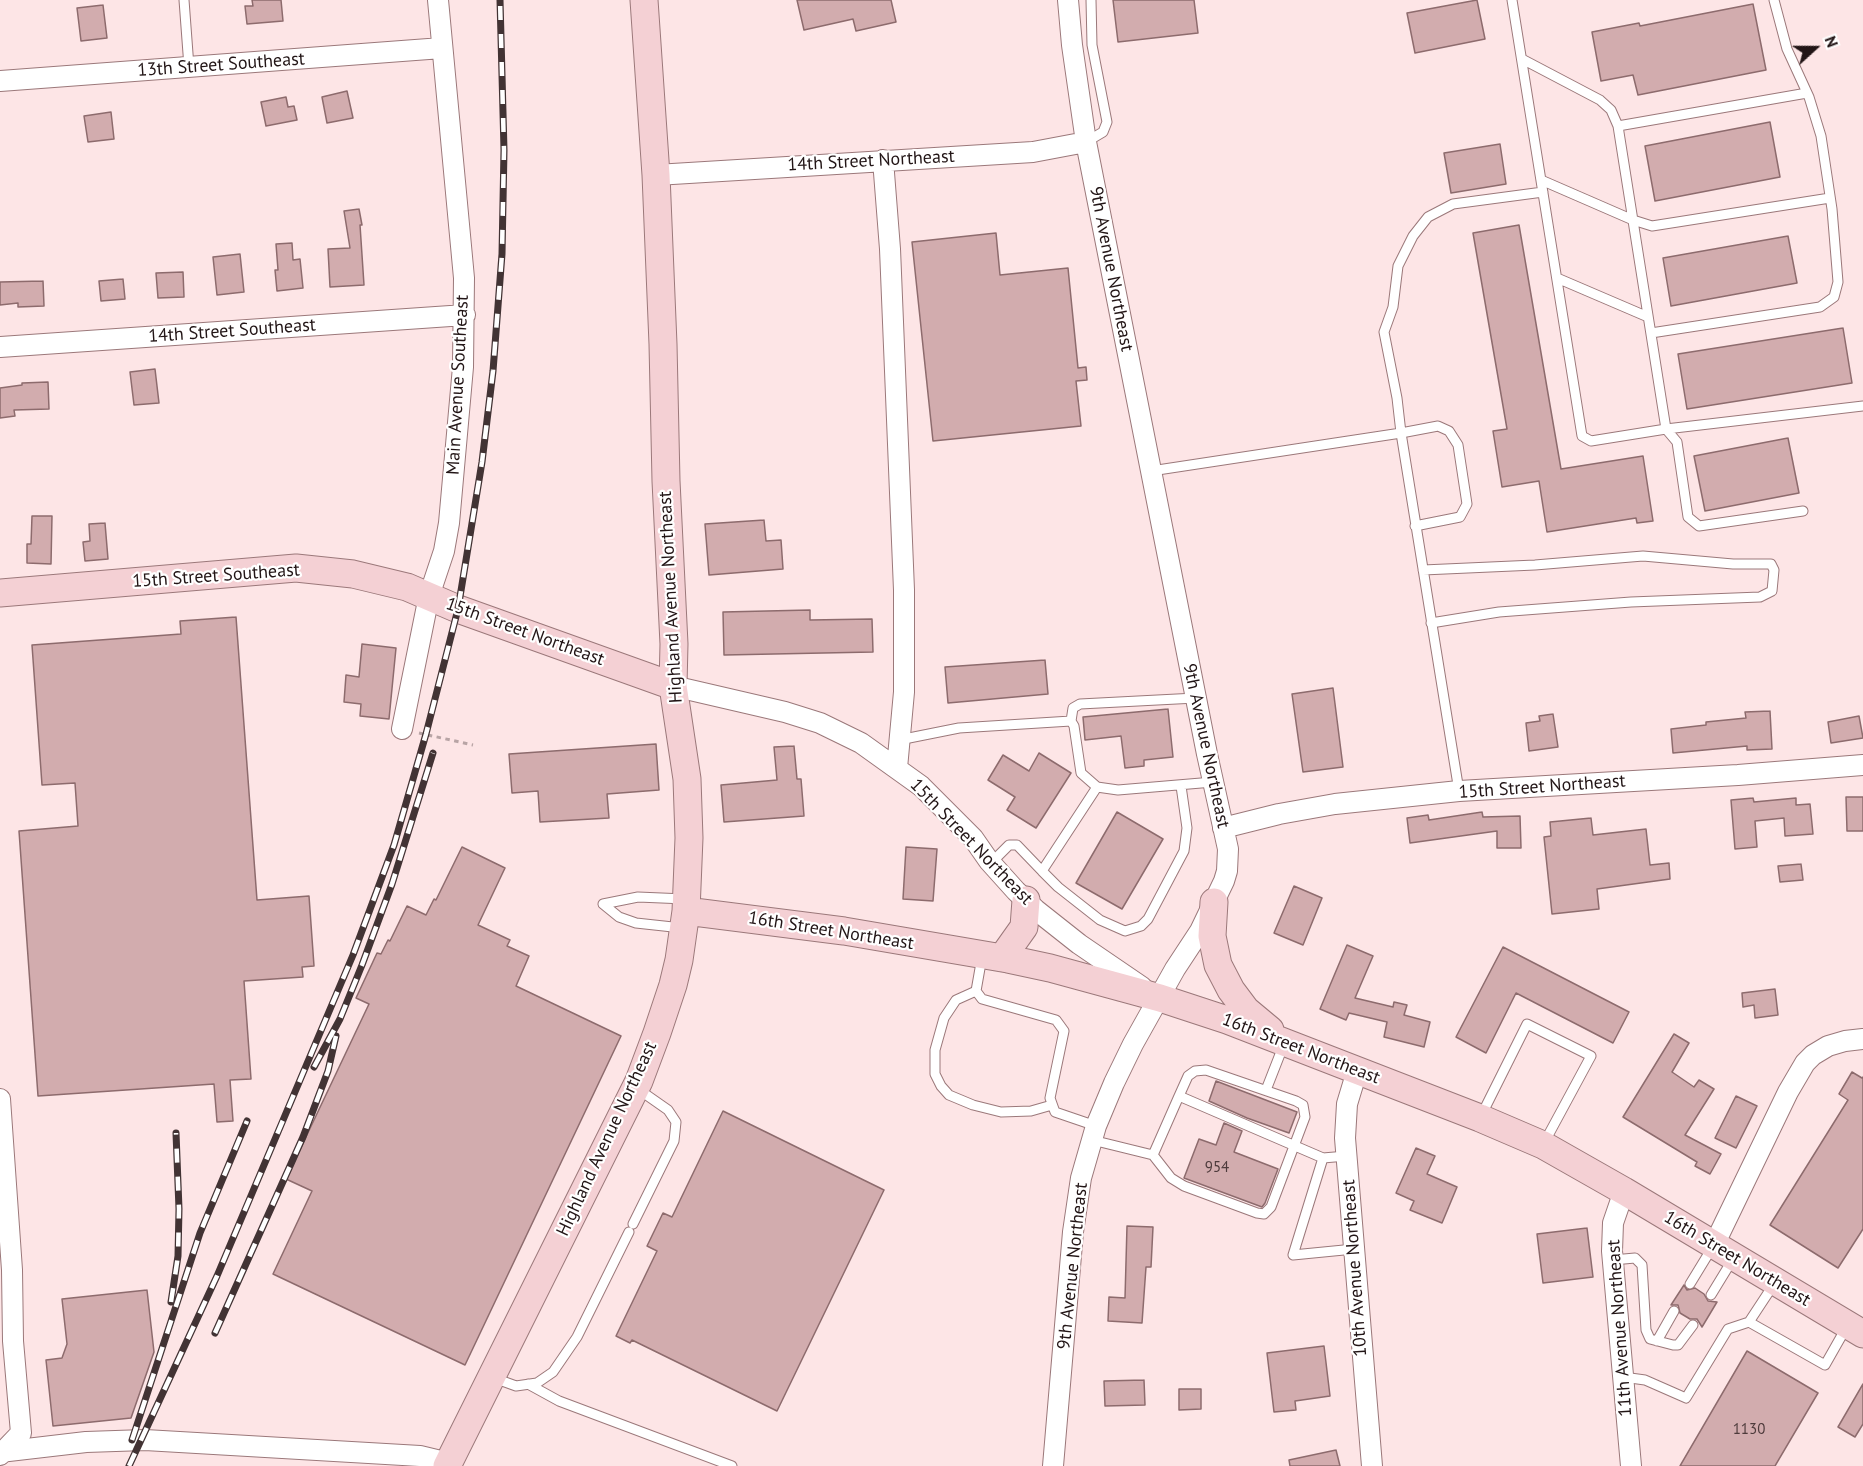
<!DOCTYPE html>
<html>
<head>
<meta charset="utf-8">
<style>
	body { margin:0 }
	#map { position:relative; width:1863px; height:1466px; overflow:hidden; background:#fde5e6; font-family:"PT Sans",sans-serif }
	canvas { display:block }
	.north { position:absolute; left:1785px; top:18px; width:60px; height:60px; -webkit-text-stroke:4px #fff; paint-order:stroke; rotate:69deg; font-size:16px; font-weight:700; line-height:24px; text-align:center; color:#221516 }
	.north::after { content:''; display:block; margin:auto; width:21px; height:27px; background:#221516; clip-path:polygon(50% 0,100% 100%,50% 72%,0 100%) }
</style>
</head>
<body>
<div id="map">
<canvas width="1863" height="1466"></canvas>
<div class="north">N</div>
</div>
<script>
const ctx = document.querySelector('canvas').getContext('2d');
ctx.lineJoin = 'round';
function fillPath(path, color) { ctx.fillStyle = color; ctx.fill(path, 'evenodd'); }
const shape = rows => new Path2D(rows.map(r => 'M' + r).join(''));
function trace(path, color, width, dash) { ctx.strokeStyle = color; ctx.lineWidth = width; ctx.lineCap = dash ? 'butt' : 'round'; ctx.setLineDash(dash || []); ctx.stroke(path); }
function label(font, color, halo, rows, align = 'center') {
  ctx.font = font + ' "PT Sans",sans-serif'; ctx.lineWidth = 4.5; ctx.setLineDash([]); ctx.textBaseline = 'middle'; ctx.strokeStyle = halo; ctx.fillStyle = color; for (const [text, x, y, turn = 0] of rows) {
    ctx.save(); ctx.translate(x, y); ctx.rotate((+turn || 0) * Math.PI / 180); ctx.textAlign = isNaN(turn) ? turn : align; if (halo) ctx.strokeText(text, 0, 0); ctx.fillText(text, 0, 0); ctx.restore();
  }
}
const building = shape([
	[252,0,281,0,283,21,247,24,245,6,253,6,252,0],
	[797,0,891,0,896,22,856,31,853,19,804,30,797,0],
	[1113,0,1194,0,1198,33,1118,42,1113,0],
	[1477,0,1485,39,1415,53,1407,13,1477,0],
	[1753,4,1766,70,1638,95,1633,75,1601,81,1592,32,1639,23,1640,26,1753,4],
	[103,5,107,38,81,41,77,8,103,5],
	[347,91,353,118,327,123,322,97,347,91],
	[286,97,288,107,294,106,297,120,266,126,261,102,286,97],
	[111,112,114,139,88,142,84,116,111,112],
	[1770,122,1780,177,1655,201,1645,146,1770,122],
	[1500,144,1506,184,1451,193,1444,153,1500,144],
	[359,209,362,225,360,225,364,285,330,287,328,249,350,248,344,211,359,209],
	[1519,225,1561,469,1643,456,1653,521,1637,523,1636,518,1547,532,1539,481,1502,487,1493,431,1507,429,1473,233,1519,225],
	[996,233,1000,275,1068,268,1078,368,1086,367,1087,380,1076,381,1081,426,933,441,912,242,996,233],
	[1788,236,1797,283,1671,306,1663,258,1788,236],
	[292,243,293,260,300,259,303,288,277,291,275,270,278,270,276,244,292,243],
	[240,254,244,292,217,295,213,257,240,254],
	[183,272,184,297,158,298,156,273,183,272],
	[123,279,125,299,101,301,99,281,123,279],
	[43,281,44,306,18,307,18,303,0,305,0,282,43,281],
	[1843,328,1852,383,1687,409,1678,354,1843,328],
	[155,369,159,403,134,405,130,372,155,369],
	[48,382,49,409,14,410,15,416,0,418,0,388,22,385,22,383,48,382],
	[1788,438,1799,493,1705,511,1694,456,1788,438],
	[32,516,52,516,51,564,27,563,27,544,31,544,32,516],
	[764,520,766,541,781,540,783,569,709,575,705,524,764,520],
	[105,523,108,559,85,561,83,542,90,541,89,524,105,523],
	[810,610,810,620,872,619,873,652,724,655,723,612,810,610],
	[236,617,257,900,309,896,314,966,302,967,303,977,244,981,251,1079,230,1080,233,1121,217,1122,214,1084,38,1096,19,831,78,826,75,783,42,785,32,645,181,634,180,621,236,617],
	[362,644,396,648,389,719,360,716,361,704,344,702,346,675,359,677,362,644],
	[1045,660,1048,694,948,703,945,667,1045,660],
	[1333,688,1343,767,1303,772,1292,694,1333,688],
	[1168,709,1173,757,1144,760,1144,766,1125,768,1121,736,1085,740,1083,717,1168,709],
	[1770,711,1772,749,1747,750,1747,746,1673,753,1671,729,1706,725,1706,722,1746,718,1745,712,1770,711],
	[1553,714,1558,747,1529,751,1526,723,1540,721,1539,716,1553,714],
	[1859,716,1863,738,1831,743,1828,722,1859,716],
	[656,744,659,790,607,794,609,818,540,822,538,791,512,793,509,754,656,744],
	[794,746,797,779,801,779,804,816,724,822,721,785,777,780,774,747,794,746],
	[1039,753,1071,773,1036,828,1007,810,1015,797,988,780,1003,755,1029,771,1039,753],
	[1846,797,1863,797,1863,831,1847,831,1846,797],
	[1753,798,1754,802,1796,798,1796,805,1810,804,1813,834,1785,836,1784,818,1755,821,1757,847,1735,849,1731,800,1753,798],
	[1117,812,1163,839,1122,909,1076,883,1117,812],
	[1482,812,1483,817,1520,816,1521,848,1497,848,1497,831,1410,843,1407,818,1428,815,1429,820,1482,812],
	[1591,818,1593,835,1646,829,1650,865,1669,863,1670,879,1597,889,1599,909,1552,914,1544,837,1551,836,1550,822,1591,818],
	[462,847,505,868,478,925,510,940,507,946,529,956,516,986,621,1036,465,1365,273,1274,312,1191,286,1179,369,1004,356,998,377,953,381,954,388,940,390,941,407,906,426,915,434,899,436,900,462,847],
	[906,847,937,849,933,901,903,899,906,847],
	[1801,864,1803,880,1780,882,1778,866,1801,864],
	[1294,886,1322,898,1303,945,1274,933,1294,886],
	[1347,945,1373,956,1355,998,1393,1007,1394,1002,1407,1005,1404,1015,1430,1022,1424,1047,1384,1037,1387,1022,1349,1013,1346,1020,1320,1009,1347,945],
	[1503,947,1629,1012,1613,1043,1516,993,1486,1053,1456,1037,1503,947],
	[1775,989,1778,1015,1755,1018,1754,1005,1743,1007,1742,993,1775,989],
	[1674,1034,1689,1043,1672,1072,1694,1087,1699,1080,1714,1089,1685,1135,1721,1154,1710,1174,1695,1166,1697,1162,1623,1117,1674,1034],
	[1852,1072,1862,1078,1863,1077,1863,1229,1838,1268,1770,1225,1848,1100,1839,1094,1852,1072],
	[1216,1081,1297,1112,1289,1133,1247,1118,1209,1101,1216,1081],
	[1736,1096,1757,1106,1736,1148,1715,1138,1736,1096],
	[723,1111,884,1190,777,1411,632,1340,630,1343,616,1336,657,1251,647,1246,663,1213,672,1217,723,1111],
	[1224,1123,1242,1131,1234,1152,1278,1169,1265,1203,1262,1207,1184,1178,1199,1139,1216,1145,1224,1123],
	[1416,1148,1435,1156,1427,1174,1457,1187,1442,1223,1410,1210,1414,1201,1396,1193,1416,1148],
	[1127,1226,1153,1227,1151,1267,1146,1267,1142,1323,1108,1321,1109,1297,1125,1298,1127,1226],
	[1587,1228,1593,1277,1543,1283,1537,1234,1587,1228],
	[1684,1285,1687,1290,1695,1288,1704,1294,1708,1301,1717,1302,1702,1327,1697,1319,1690,1319,1680,1313,1678,1305,1671,1305,1684,1285],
	[147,1290,154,1352,131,1418,53,1426,46,1360,62,1358,67,1344,62,1299,147,1290],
	[1324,1346,1330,1396,1295,1401,1296,1410,1274,1412,1267,1353,1324,1346],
	[1747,1351,1818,1393,1775,1466,1680,1466,1747,1351],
	[1144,1380,1145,1405,1105,1406,1104,1381,1144,1380],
	[1863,1384,1863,1424,1855,1437,1838,1427,1863,1384],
	[1179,1389,1201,1389,1201,1409,1179,1410,1179,1389],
	[1336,1450,1340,1466,1290,1466,1289,1460,1336,1450]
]);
fillPath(building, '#d2acae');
trace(building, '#8d6b6d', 1.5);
const lane = shape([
	[184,0,189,67],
	[1512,0,1582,436,1591,441,1666,429,1677,442,1688,517,1699,526,1803,511],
	[1522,59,1600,100,1611,110,1618,126,1666,429,1863,406],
	[1618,126,1807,93],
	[1086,142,1103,132,1107,122,1092,45,1091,0],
	[1541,180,1633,220,1652,226,1830,198],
	[1557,278,1648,317],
	[1651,333,1820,307,1834,297,1838,282,1832,209,1821,136,1809,97,1787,49,1774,0],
	[1151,471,1401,433,1459,791],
	[1415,526,1460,517,1467,504,1458,445,1449,431,1438,426,1401,433,1397,398,1384,332,1393,307,1398,266,1413,236,1428,217,1453,204,1543,192],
	[1423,570,1535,565,1643,556,1733,564,1771,564,1774,570,1772,591,1760,597,1631,602,1499,612,1431,623],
	[1071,721,1073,708,1080,704,1196,698],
	[899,740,959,728,1071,721,1074,726,1081,773,1097,787,1118,790,1213,782],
	[991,863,1009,845,1017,845,1042,871,1097,787],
	[1042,871,1058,887,1100,920,1125,931,1141,926,1148,919,1184,851,1187,828,1181,786],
	[603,904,619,917,636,923,682,928],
	[603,904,638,897,685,899],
	[982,957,976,991,982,999,1056,1020,1064,1031,1050,1098,1055,1112,1096,1126],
	[976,991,956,1000,944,1018,935,1050,935,1074,941,1086,949,1095,973,1105,1001,1112,1031,1111,1052,1105],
	[1266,1090,1284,1044],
	[1481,1116,1527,1024,1591,1056,1544,1143],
	[1092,1140,1153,1155,1179,1096,1323,1158,1346,1156],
	[1153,1155,1171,1178,1184,1186,1257,1213,1264,1214,1271,1207,1305,1117,1303,1105,1296,1101,1206,1070,1195,1071,1188,1076,1179,1096],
	[1323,1158,1293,1255,1354,1249],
	[633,1224,674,1141,676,1122,668,1110,638,1089],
	[1613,1260,1635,1258,1642,1265,1646,1330,1650,1339,1673,1345,1678,1345,1693,1325],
	[1690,1284,1712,1248],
	[1774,1284,1749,1322,1825,1365,1846,1328],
	[1711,1295,1733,1259],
	[1657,1341,1674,1311],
	[1623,1377,1645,1380,1686,1398,1728,1329,1749,1322],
	[494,1378,516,1386,537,1383,553,1372,577,1337,629,1232],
	[528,1384,559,1401,732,1466]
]);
const street = shape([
	[0,81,442,48],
	[883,160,890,249,904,590,904,692,897,768],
	[656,175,1033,152,1086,142],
	[0,347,465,315],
	[673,686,785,712,820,723,861,743,921,786,973,838,989,861,1016,891,1036,910,1079,944,1142,987],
	[402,729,429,596,444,551,449,523,463,367,464,278,438,0],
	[1223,828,1279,814,1335,804,1459,791,1738,775,1863,765],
	[1357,1071,1347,1104,1345,1138,1372,1466],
	[0,1099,12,1270,13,1341,21,1433,0,1455],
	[1624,1191,1613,1223,1612,1251,1631,1466],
	[1714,1245,1788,1092,1805,1063,1813,1055,1828,1046,1845,1041,1863,1039],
	[0,1452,86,1442,145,1440,420,1456,449,1463],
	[1053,1466,1073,1232,1081,1178,1096,1126,1114,1083,1133,1044,1175,969,1200,931,1224,881,1227,871,1228,849,1207,754,1086,142,1072,45,1068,0]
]);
const secondary = shape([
	[0,593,296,568,353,574,407,587,458,609,673,686],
	[1214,902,1212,936,1218,965,1231,990,1246,1010,1270,1030],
	[686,911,844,931,1008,959,1050,968,1160,998,1227,1020,1480,1118,1543,1145,1624,1191,1863,1334],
	[1002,958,1024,927,1026,900],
	[447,1466,639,1081,657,1033,673,985,679,960,686,911,689,838,687,779,673,686,674,644,666,481,663,344,656,175,644,0]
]);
trace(lane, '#9b787a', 11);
trace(street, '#9b787a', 22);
trace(secondary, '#9b787a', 29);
trace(shape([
	[419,733,473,745]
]), '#b8a4a5', 3, [4.5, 4.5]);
trace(lane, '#fff', 9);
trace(street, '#fff', 20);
trace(secondary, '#f4d0d4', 27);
const rail = shape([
	[314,1067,340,1019,362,965,392,884,433,753],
	[171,1302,178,1256,179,1209,176,1133],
	[215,1333,303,1137,328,1071,336,1036],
	[132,1440,200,1233,247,1121],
	[129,1466,217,1276,353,955,394,845,426,734,458,609,482,462,493,371,502,254,504,150,500,0]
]);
trace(rail, '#423334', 7);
trace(rail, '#fff', 4.5, [14]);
label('15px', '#4e3b3c', null, [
	["954",1217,1168],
	["1130",1749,1430]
]);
label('18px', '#221516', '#fff', [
	["13th Street Southeast",221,65,-4],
	["14th Street Northeast",871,161,-3],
	["9th Avenue Northeast",1111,269,79],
	["14th Street Southeast",232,331,-4],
	["Main Avenue Southeast",458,385,-87],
	["15th Street Southeast",216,576,-4],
	["Highland Avenue Northeast",671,597,-93],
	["15th Street Northeast",525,632,20],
	["9th Avenue Northeast",1206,746,78],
	["15th Street Northeast",1542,787,-4],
	["15th Street Northeast",971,842,46],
	["16th Street Northeast",831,931,9],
	["16th Street Northeast",1301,1049,21],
	["Highland Avenue Northeast",607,1139,-65],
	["16th Street Northeast",1737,1259,31],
	["9th Avenue Northeast",1073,1266,-84],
	["10th Avenue Northeast",1355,1268,-94],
	["11th Avenue Northeast",1620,1328,-94]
]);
</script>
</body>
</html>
